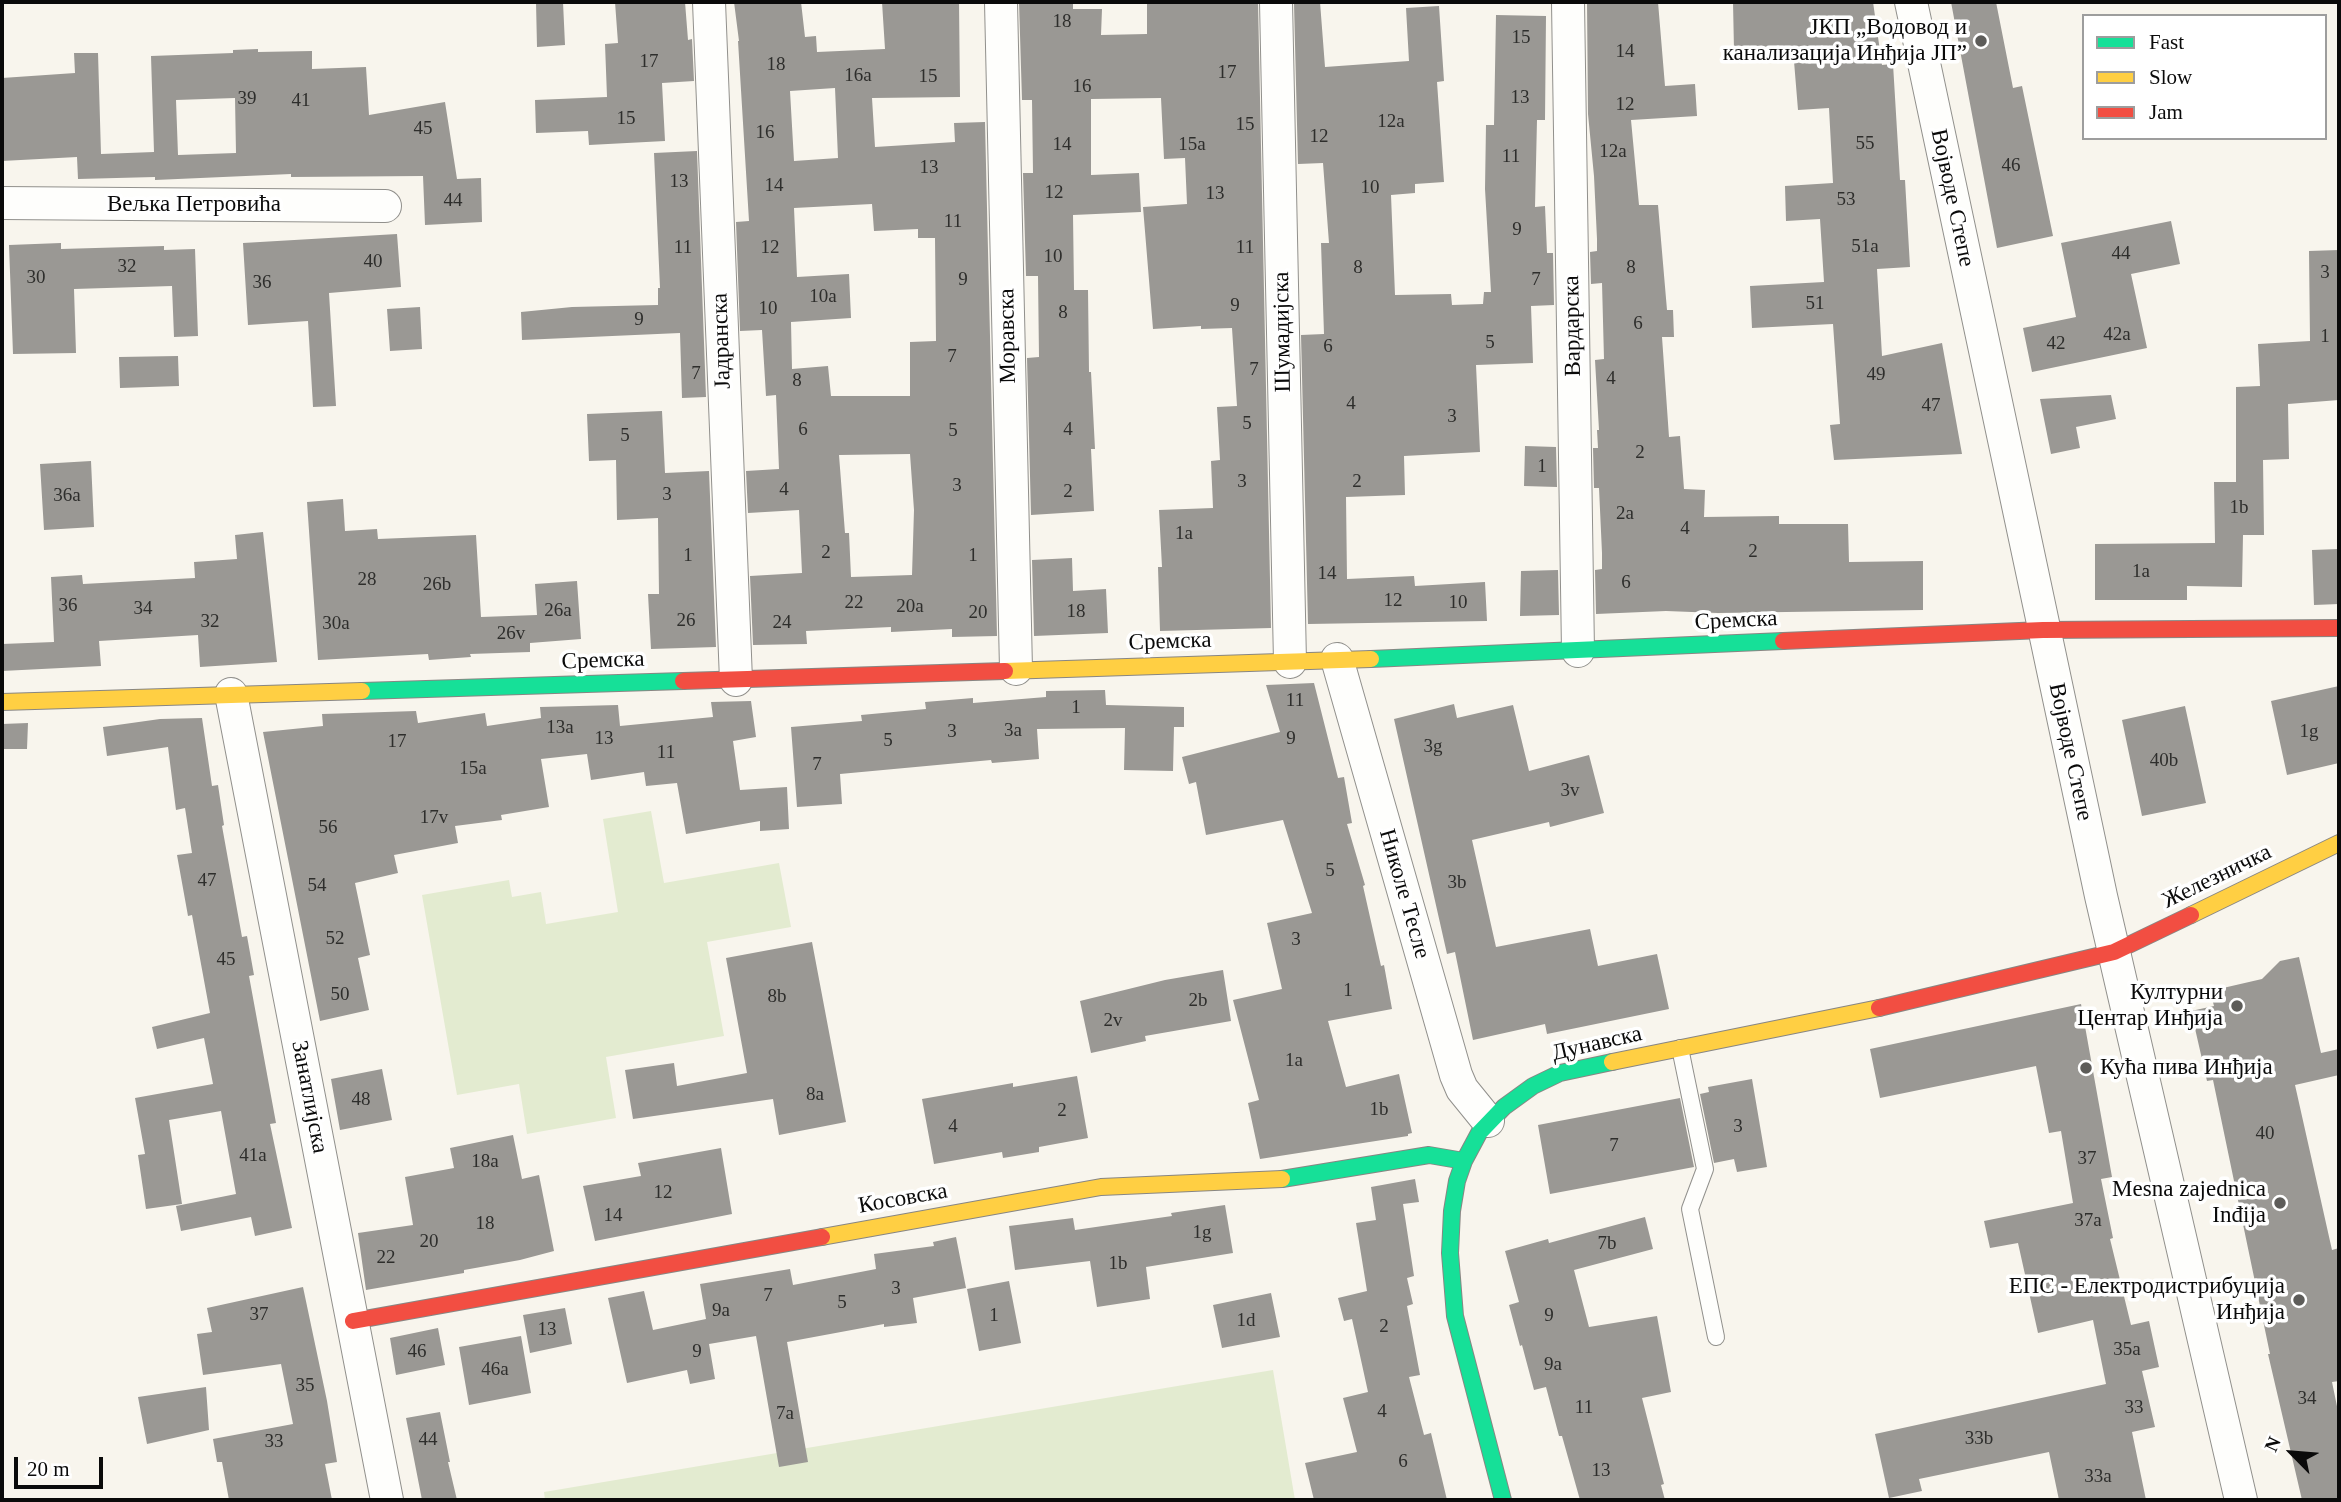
<!DOCTYPE html>
<html>
<head>
<meta charset="utf-8">
<style>
	body { margin:0 }
	#map { position:relative; width:2341px; height:1502px; overflow:hidden; background:#f8f5ed; font-family:"Times New Roman",serif }
	canvas { display:block }
	.frame { position:absolute; inset:0; border:4px solid #0a0a0a; pointer-events:none }
	.legend { position:absolute; left:2082px; top:14px; width:245px; height:126px; box-sizing:border-box; background:#fff; border:2px solid #9d9d9d; margin:0; padding:9px 12px; list-style:none; font-size:21px; color:#0a0a0a }
	.legend li { display:flex; align-items:center; gap:14px; height:35px }
	.legend b { width:35px; border:2px solid #9d9d9d }
	.north { position:absolute; left:2257px; top:1418px; width:70px; height:70px; -webkit-text-stroke:5px #fff; paint-order:stroke; rotate:295deg; font-size:19px; font-weight:700; line-height:28px; text-align:center; color:#0a0a0a }
	.north::after { content:''; display:block; margin:auto; width:24px; height:32px; background:#0a0a0a; clip-path:polygon(50% 0,100% 100%,50% 72%,0 100%) }
	.scale { position:absolute; left:14px; top:1457px; width:89px; height:32px; box-sizing:border-box; border:4px solid #0a0a0a; border-top:0; padding-left:9px; font-size:21px; line-height:24px; white-space:nowrap; color:#0a0a0a; -webkit-text-stroke:5px #fff; paint-order:stroke }
</style>
</head>
<body>
<div id="map">
<canvas width="2341" height="1502"></canvas>
<div class="frame"></div>
<ul class="legend">
<li><b style="height:9px;background:#16e098"></b>Fast</li>
<li><b style="height:9px;background:#ffcf43"></b>Slow</li>
<li><b style="height:9px;background:#f24e42"></b>Jam</li>
</ul>
<div class="north">N</div>
<div class="scale">20 m</div>
</div>
<script>
const ctx = document.querySelector('canvas').getContext('2d');
ctx.lineJoin = 'round';
function fillPath(path, color) { ctx.fillStyle = color; ctx.fill(path, 'evenodd'); }
const shape = rows => new Path2D(rows.map(r => 'M' + r).join(''));
function trace(path, color, width, dash) { ctx.strokeStyle = color; ctx.lineWidth = width; ctx.lineCap = dash ? 'butt' : 'round'; ctx.setLineDash(dash || []); ctx.stroke(path); }
function label(font, color, halo, rows, align = 'center') {
  ctx.font = font + ' "Times New Roman",serif'; ctx.lineWidth = 7; ctx.setLineDash([]); ctx.textBaseline = 'middle'; ctx.strokeStyle = halo; ctx.fillStyle = color; for (const [text, x, y, turn = 0] of rows) {
    ctx.save(); ctx.translate(x, y); ctx.rotate((+turn || 0) * Math.PI / 180); ctx.textAlign = isNaN(turn) ? turn : align; if (halo) ctx.strokeText(text, 0, 0); ctx.fillText(text, 0, 0); ctx.restore();
  }
}
fillPath(shape([
	[651,811,664,883,779,863,791,927,707,942,724,1036,606,1057,616,1118,527,1134,519,1084,457,1095,422,895,509,880,512,897,541,892,546,924,618,912,603,819],
	[1273,1370,1295,1500,545,1500,544,1492]
]), '#e3ebd0');
fillPath(shape([
	[536,2,563,2,565,45,537,47],
	[615,2,685,2,688,40,692,39,694,81,662,83,665,141,589,145,588,131,536,133,535,100,607,97,605,44,618,43],
	[734,2,801,2,805,37,816,36,817,52,885,49,882,2,959,2,960,97,872,98,875,147,955,142,954,123,985,122,997,636,952,637,952,629,891,632,891,627,806,631,807,644,753,645,750,576,802,573,799,510,748,513,746,471,779,469,776,395,766,396,762,330,740,331,736,222,749,221,738,41,739,41],
	[835,88,838,158,794,161,790,91],
	[872,204,874,231,918,229,918,238,935,238,936,341,910,342,910,396,831,396,828,366,792,369,791,322,851,318,849,274,797,277,794,208],
	[910,454,914,510,912,575,851,577,849,533,845,533,839,455],
	[1019,2,1073,2,1073,9,1102,9,1101,35,1147,34,1147,2,1258,2,1271,628,1160,631,1158,567,1162,567,1159,510,1213,508,1211,461,1220,460,1217,407,1237,406,1232,328,1201,329,1201,326,1153,329,1143,207,1187,204,1185,158,1164,159,1161,98,1091,99,1091,175,1139,173,1141,212,1073,215,1074,290,1088,290,1089,372,1091,372,1095,449,1091,449,1094,511,1031,515,1027,358,1039,357,1038,276,1026,276,1023,173,1033,173,1032,100,1022,100],
	[1320,2,1325,67,1409,61,1406,8,1439,6,1444,81,1437,82,1444,182,1415,184,1415,193,1391,195,1395,295,1451,294,1452,305,1483,304,1484,292,1491,292,1485,189,1486,125,1494,125,1496,15,1546,16,1545,120,1537,120,1535,207,1545,206,1547,253,1553,253,1554,305,1531,306,1533,363,1476,365,1480,452,1404,456,1405,495,1346,497,1347,579,1414,576,1415,586,1485,582,1487,621,1308,624,1301,335,1324,334,1321,243,1329,243,1323,163,1298,164,1294,4],
	[1587,2,1658,2,1665,86,1695,84,1697,116,1631,120,1639,205,1658,205,1667,310,1673,310,1674,337,1662,337,1669,437,1680,436,1684,489,1705,490,1704,517,1779,516,1779,524,1848,524,1849,562,1923,561,1923,610,1718,613,1666,611,1596,614,1595,570,1602,569,1602,553,1599,488,1594,488,1593,448,1598,448,1597,430,1599,430,1595,360,1604,359,1602,283,1591,284,1590,252,1597,251,1597,239,1594,176,1588,114],
	[1733,2,1873,2,1882,65,1893,64,1900,180,1905,180,1910,267,1877,269,1882,356,1942,343,1962,454,1834,460,1830,425,1840,424,1833,324,1752,328,1750,286,1824,282,1820,219,1786,221,1785,186,1833,183,1829,108,1798,110,1793,49,1734,50],
	[1951,2,1996,2,2013,88,2022,86,2053,236,1997,248],
	[258,49,258,52,312,51,312,69,366,67,369,115,445,102,457,179,481,178,482,222,425,225,423,176,291,177,291,174,155,180,155,177,78,179,77,157,2,161,2,78,75,73,74,53,98,53,101,154,154,152,151,56,233,53,233,50],
	[235,98,236,153,178,155,176,100],
	[697,151,706,397,682,398,680,333,522,340,521,312,572,307,658,305,658,288,660,288,654,153],
	[2171,221,2180,264,2131,274,2147,348,2032,372,2023,328,2076,317,2061,243],
	[397,234,401,287,329,293,336,406,313,407,308,321,248,325,243,243],
	[61,243,61,249,164,246,164,250,195,249,198,336,174,337,172,286,74,289,76,353,13,354,9,245],
	[2339,250,2339,400,2288,404,2289,459,2263,460,2264,535,2243,535,2242,587,2187,586,2187,600,2095,600,2095,544,2215,543,2214,482,2236,482,2236,387,2260,386,2258,344,2310,341,2309,251],
	[420,307,422,349,390,351,387,309],
	[178,356,179,386,120,388,119,357],
	[2111,395,2116,419,2076,427,2080,448,2051,454,2040,399],
	[662,411,665,473,709,471,716,647,651,649,648,594,659,594,658,518,617,520,616,460,589,461,587,414],
	[1525,446,1556,447,1557,487,1524,486],
	[91,461,94,527,44,530,40,464],
	[343,499,345,531,377,529,378,539,476,535,481,617,537,615,535,584,577,581,581,639,530,643,530,652,470,654,471,657,429,660,428,654,318,660,307,502],
	[263,532,277,662,200,667,198,635,99,641,101,666,2,671,2,644,54,642,51,577,82,575,83,584,195,578,194,562,237,559,235,535],
	[2339,549,2339,604,2314,605,2312,550],
	[1072,558,1073,591,1106,589,1108,633,1034,636,1032,560],
	[1558,570,1559,615,1520,616,1521,571],
	[1314,683,1338,778,1344,777,1352,823,1347,824,1365,885,1363,886,1381,966,1384,965,1392,1009,1328,1021,1346,1087,1399,1074,1412,1133,1408,1134,1408,1136,1260,1159,1248,1103,1259,1100,1233,1000,1282,989,1267,923,1312,913,1283,820,1206,835,1196,782,1189,784,1182,757,1280,732,1266,685],
	[2339,686,2339,763,2287,775,2271,701],
	[1105,690,1106,705,1184,707,1184,727,1174,727,1173,771,1124,770,1125,728,1037,729,1039,759,992,763,991,760,840,774,842,804,797,807,791,727,862,721,861,715,926,709,925,702,973,698,973,703,1046,697,1046,691],
	[751,701,756,737,733,741,740,790,787,787,789,829,760,831,760,821,686,834,677,783,646,786,644,772,591,780,587,754,541,759,549,807,501,815,502,820,455,826,458,843,394,855,398,873,355,883,370,955,358,958,369,1010,320,1021,263,732,323,726,322,714,416,711,418,723,485,713,487,726,541,718,540,707,618,705,620,726,713,717,711,702],
	[1454,704,1457,718,1513,705,1529,771,1589,755,1604,813,1550,827,1549,822,1472,840,1496,947,1590,929,1598,966,1657,954,1669,1009,1547,1034,1545,1024,1473,1040,1455,952,1447,954,1394,719],
	[2185,706,2206,803,2142,816,2122,720],
	[202,718,212,786,218,785,224,825,222,826,242,937,247,936,254,975,249,976,276,1123,270,1124,292,1228,255,1236,251,1217,181,1231,176,1206,236,1194,221,1111,169,1120,182,1204,146,1209,138,1155,145,1154,135,1098,213,1084,204,1038,157,1049,152,1027,210,1013,192,915,188,916,177,855,192,853,185,808,176,810,168,747,107,756,103,727,160,719],
	[28,723,27,749,2,749,2,724],
	[812,942,846,1122,779,1135,773,1099,633,1119,625,1070,674,1063,677,1086,747,1073,726,958],
	[2299,957,2321,1053,2339,1049,2339,1075,2295,1085,2332,1250,2339,1248,2339,1381,2332,1382,2339,1416,2339,1500,2302,1500,2268,1354,2270,1354,2213,1080,2207,1081,2191,1011,2214,1006,2210,991,2262,979,2280,961],
	[1223,970,1231,1021,1145,1036,1146,1041,1091,1053,1080,1001,1165,980],
	[2081,1004,2112,1177,2101,1179,2113,1238,2110,1239,2131,1325,2149,1321,2159,1367,2142,1371,2155,1427,2132,1432,2146,1500,2059,1500,2049,1452,1919,1479,1922,1491,1889,1498,1875,1434,2106,1384,2093,1320,2038,1333,2018,1243,1990,1248,1984,1221,2073,1203,2061,1131,2049,1133,2036,1066,1880,1098,1870,1049],
	[382,1069,392,1120,340,1130,331,1079],
	[1077,1076,1088,1138,1039,1147,1039,1152,1003,1158,1002,1152,934,1164,922,1099,1013,1083,1013,1087],
	[1752,1079,1767,1167,1737,1172,1734,1159,1714,1163,1700,1094,1709,1092,1708,1087],
	[1680,1098,1694,1167,1550,1194,1538,1125],
	[513,1135,522,1179,539,1175,554,1251,520,1260,464,1270,464,1273,366,1290,358,1233,413,1225,405,1177,454,1168,450,1148],
	[721,1148,732,1214,595,1241,583,1186,641,1176,638,1163],
	[1415,1179,1419,1202,1403,1204,1414,1276,1407,1278,1413,1304,1407,1306,1420,1375,1409,1377,1424,1435,1431,1433,1447,1500,1314,1500,1305,1463,1357,1452,1343,1398,1368,1392,1352,1319,1344,1321,1338,1298,1367,1291,1356,1223,1376,1220,1371,1187],
	[1225,1205,1233,1253,1146,1267,1150,1299,1097,1307,1090,1261,1015,1270,1009,1226,1073,1218,1075,1230,1172,1216,1171,1213],
	[1645,1217,1653,1249,1574,1270,1589,1327,1657,1316,1671,1392,1642,1398,1664,1484,1661,1485,1665,1500,1580,1500,1562,1436,1559,1436,1546,1387,1534,1390,1522,1345,1520,1346,1509,1305,1519,1302,1505,1251,1548,1239,1549,1243],
	[956,1237,966,1288,913,1298,917,1323,884,1327,884,1324,787,1342,808,1462,779,1467,756,1336,709,1344,715,1379,690,1384,687,1370,627,1383,608,1298,644,1291,653,1330,706,1319,700,1284,790,1269,793,1285,876,1269,874,1254,934,1246,933,1242],
	[1009,1281,1021,1343,979,1351,967,1289],
	[303,1287,327,1401,337,1462,325,1464,332,1500,229,1500,222,1462,217,1462,213,1439,293,1424,281,1364,203,1375,197,1334,212,1332,207,1308],
	[1271,1293,1280,1337,1222,1348,1213,1305],
	[565,1308,572,1344,530,1353,523,1315],
	[438,1328,445,1365,396,1375,390,1338],
	[521,1336,531,1393,469,1405,459,1347],
	[206,1387,209,1430,147,1444,138,1397],
	[440,1412,450,1462,448,1462,457,1500,422,1500,406,1418]
]), '#9a9894');
const lane = shape([
	[1680,1048,1705,1169,1690,1209,1716,1337]
]);
const street = shape([
	[709,2,736,680],
	[1001,2,1016,669],
	[1276,2,1290,662],
	[1568,2,1578,651],
	[1911,2,2101,896,2241,1500],
	[2,203,385,206],
	[1337,659,1456,1075,1462,1089,1488,1121],
	[231,694,387,1500]
]);
const fast = shape([
	[1371,659,1783,641],
	[362,691,683,681],
	[1282,1179,1429,1155,1464,1161],
	[1503,1500,1455,1316,1450,1253,1452,1211,1457,1181,1464,1161,1479,1133,1504,1107,1533,1086,1560,1073,1612,1062]
]);
const slow = shape([
	[1005,671,1371,659],
	[2,702,362,691],
	[2191,915,2339,843],
	[1612,1062,1879,1008],
	[822,1237,1101,1187,1282,1179]
]);
const jam = shape([
	[1783,641,2043,630,2339,628],
	[683,681,1005,671],
	[1879,1008,2114,952,2191,915],
	[353,1321,822,1237]
]);
trace(lane, '#91908c', 18);
trace(street, '#91908c', 34);
trace(fast, '#888683', 18);
trace(slow, '#888683', 18);
trace(jam, '#888683', 18);
trace(lane, '#fefefc', 16);
trace(street, '#fefefc', 32);
trace(fast, '#16e098', 16);
trace(slow, '#ffcf43', 16);
trace(jam, '#f24e42', 16);
for (const [x, y, r, color] of [
	[1981,41,7,"#5d5c59"],
	[2237,1006,7,"#5d5c59"],
	[2086,1068,7,"#5d5c59"],
	[2280,1203,7,"#5d5c59"],
	[2299,1300,7,"#5d5c59"]
]) { const dot = new Path2D(); dot.arc(x, y, r, 0, 2 * Math.PI); ctx.fillStyle = color; ctx.fill(dot); trace(dot, '#fff', 2.5); }
label('19px', '#2e2e2c', null, [
	["18",1062,22],
	["15",1521,38],
	["14",1625,52],
	["17",649,62],
	["18",776,65],
	["17",1227,73],
	["16a",858,76],
	["15",928,77],
	["16",1082,87],
	["13",1520,98],
	["39",247,99],
	["41",301,101],
	["12",1625,105],
	["15",626,119],
	["12a",1391,122],
	["15",1245,125],
	["45",423,129],
	["16",765,133],
	["12",1319,137],
	["55",1865,144],
	["14",1062,145],
	["15a",1192,145],
	["12a",1613,152],
	["11",1511,157],
	["46",2011,166],
	["13",929,168],
	["13",679,182],
	["14",774,186],
	["10",1370,188],
	["12",1054,193],
	["13",1215,194],
	["53",1846,200],
	["44",453,201],
	["11",953,222],
	["9",1517,230],
	["51a",1865,247],
	["11",683,248],
	["12",770,248],
	["11",1245,248],
	["44",2121,254],
	["10",1053,257],
	["40",373,262],
	["32",127,267],
	["8",1358,268],
	["8",1631,268],
	["3",2325,273],
	["30",36,278],
	["9",963,280],
	["7",1536,280],
	["36",262,283],
	["10a",823,297],
	["51",1815,304],
	["9",1235,306],
	["10",768,309],
	["8",1063,313],
	["9",639,320],
	["6",1638,324],
	["42a",2117,335],
	["1",2325,337],
	["5",1490,343],
	["42",2056,344],
	["6",1328,347],
	["7",952,357],
	["7",1254,370],
	["7",696,374],
	["49",1876,375],
	["4",1611,379],
	["8",797,381],
	["4",1351,404],
	["47",1931,406],
	["3",1452,417],
	["5",1247,424],
	["6",803,430],
	["4",1068,430],
	["5",953,431],
	["5",625,436],
	["2",1640,453],
	["1",1542,467],
	["3",1242,482],
	["2",1357,482],
	["3",957,486],
	["4",784,490],
	["2",1068,492],
	["3",667,495],
	["36a",67,496],
	["1b",2239,508],
	["2a",1625,514],
	["4",1685,529],
	["1a",1184,534],
	["2",1753,552],
	["2",826,553],
	["1",688,556],
	["1",973,556],
	["1a",2141,572],
	["14",1327,574],
	["28",367,580],
	["6",1626,583],
	["26b",437,585],
	["12",1393,601],
	["22",854,603],
	["10",1458,603],
	["36",68,606],
	["20a",910,607],
	["34",143,609],
	["26a",558,611],
	["18",1076,612],
	["20",978,613],
	["26",686,621],
	["32",210,622],
	["24",782,623],
	["30a",336,624],
	["26v",511,634],
	["11",1295,701],
	["1",1076,708],
	["13a",560,728],
	["3a",1013,731],
	["3",952,732],
	["1g",2309,732],
	["13",604,739],
	["9",1291,739],
	["5",888,741],
	["17",397,742],
	["3g",1433,747],
	["11",666,753],
	["40b",2164,761],
	["7",817,765],
	["15a",473,769],
	["3v",1570,791],
	["17v",434,818],
	["56",328,828],
	["5",1330,871],
	["47",207,881],
	["3b",1457,883],
	["54",317,886],
	["52",335,939],
	["3",1296,940],
	["45",226,960],
	["1",1348,991],
	["50",340,995],
	["8b",777,997],
	["2b",1198,1001],
	["2v",1113,1021],
	["1a",1294,1061],
	["8a",815,1095],
	["48",361,1100],
	["1b",1379,1110],
	["2",1062,1111],
	["4",953,1127],
	["3",1738,1127],
	["40",2265,1134],
	["7",1614,1146],
	["41a",253,1156],
	["37",2087,1159],
	["18a",485,1162],
	["12",663,1193],
	["14",613,1216],
	["37a",2088,1221],
	["18",485,1224],
	["1g",1202,1233],
	["20",429,1242],
	["7b",1607,1244],
	["22",386,1258],
	["1b",1118,1264],
	["3",896,1289],
	["7",768,1296],
	["5",842,1303],
	["9a",721,1311],
	["37",259,1315],
	["1",994,1316],
	["9",1549,1316],
	["1d",1246,1321],
	["2",1384,1327],
	["13",547,1330],
	["35a",2127,1350],
	["46",417,1352],
	["9",697,1352],
	["9a",1553,1365],
	["46a",495,1370],
	["35",305,1386],
	["34",2307,1399],
	["11",1584,1408],
	["33",2134,1408],
	["4",1382,1412],
	["7a",785,1414],
	["33b",1979,1439],
	["44",428,1440],
	["33",274,1442],
	["6",1403,1462],
	["13",1601,1471],
	["33a",2098,1477]
]);
label('23px', '#0a0a0a', '#fff', [
	["ЈКП „Водовод и",1967,28],
	["канализација Инђија ЈП”",1967,54],
	["Културни",2223,993],
	["Центар Инђија",2223,1019],
	["Кућа пива Инђија",2100,1068,"left"],
	["Mesna zajednica",2266,1190],
	["Inđija",2266,1216],
	["ЕПС - Електродистрибуција",2285,1287],
	["Инђија",2285,1313]
], 'right');
label('23px', '#0a0a0a', '#fff', [
	["Војводе Степе",1952,198,78],
	["Вељка Петровића",194,205],
	["Вардарска",1573,326,-91],
	["Шумадијска",1283,332,-91],
	["Моравска",1008,336,-91],
	["Јадранска",722,341,-92],
	["Сремска",1736,621,-3],
	["Сремска",1170,642,-2],
	["Сремска",603,661,-2],
	["Војводе Степе",2070,752,78],
	["Железничка",2217,877,-26],
	["Николе Тесле",1404,894,74],
	["Дунавска",1597,1044,-13],
	["Занатлијска",309,1097,79],
	["Косовска",903,1199,-10]
]);
</script>
</body>
</html>
